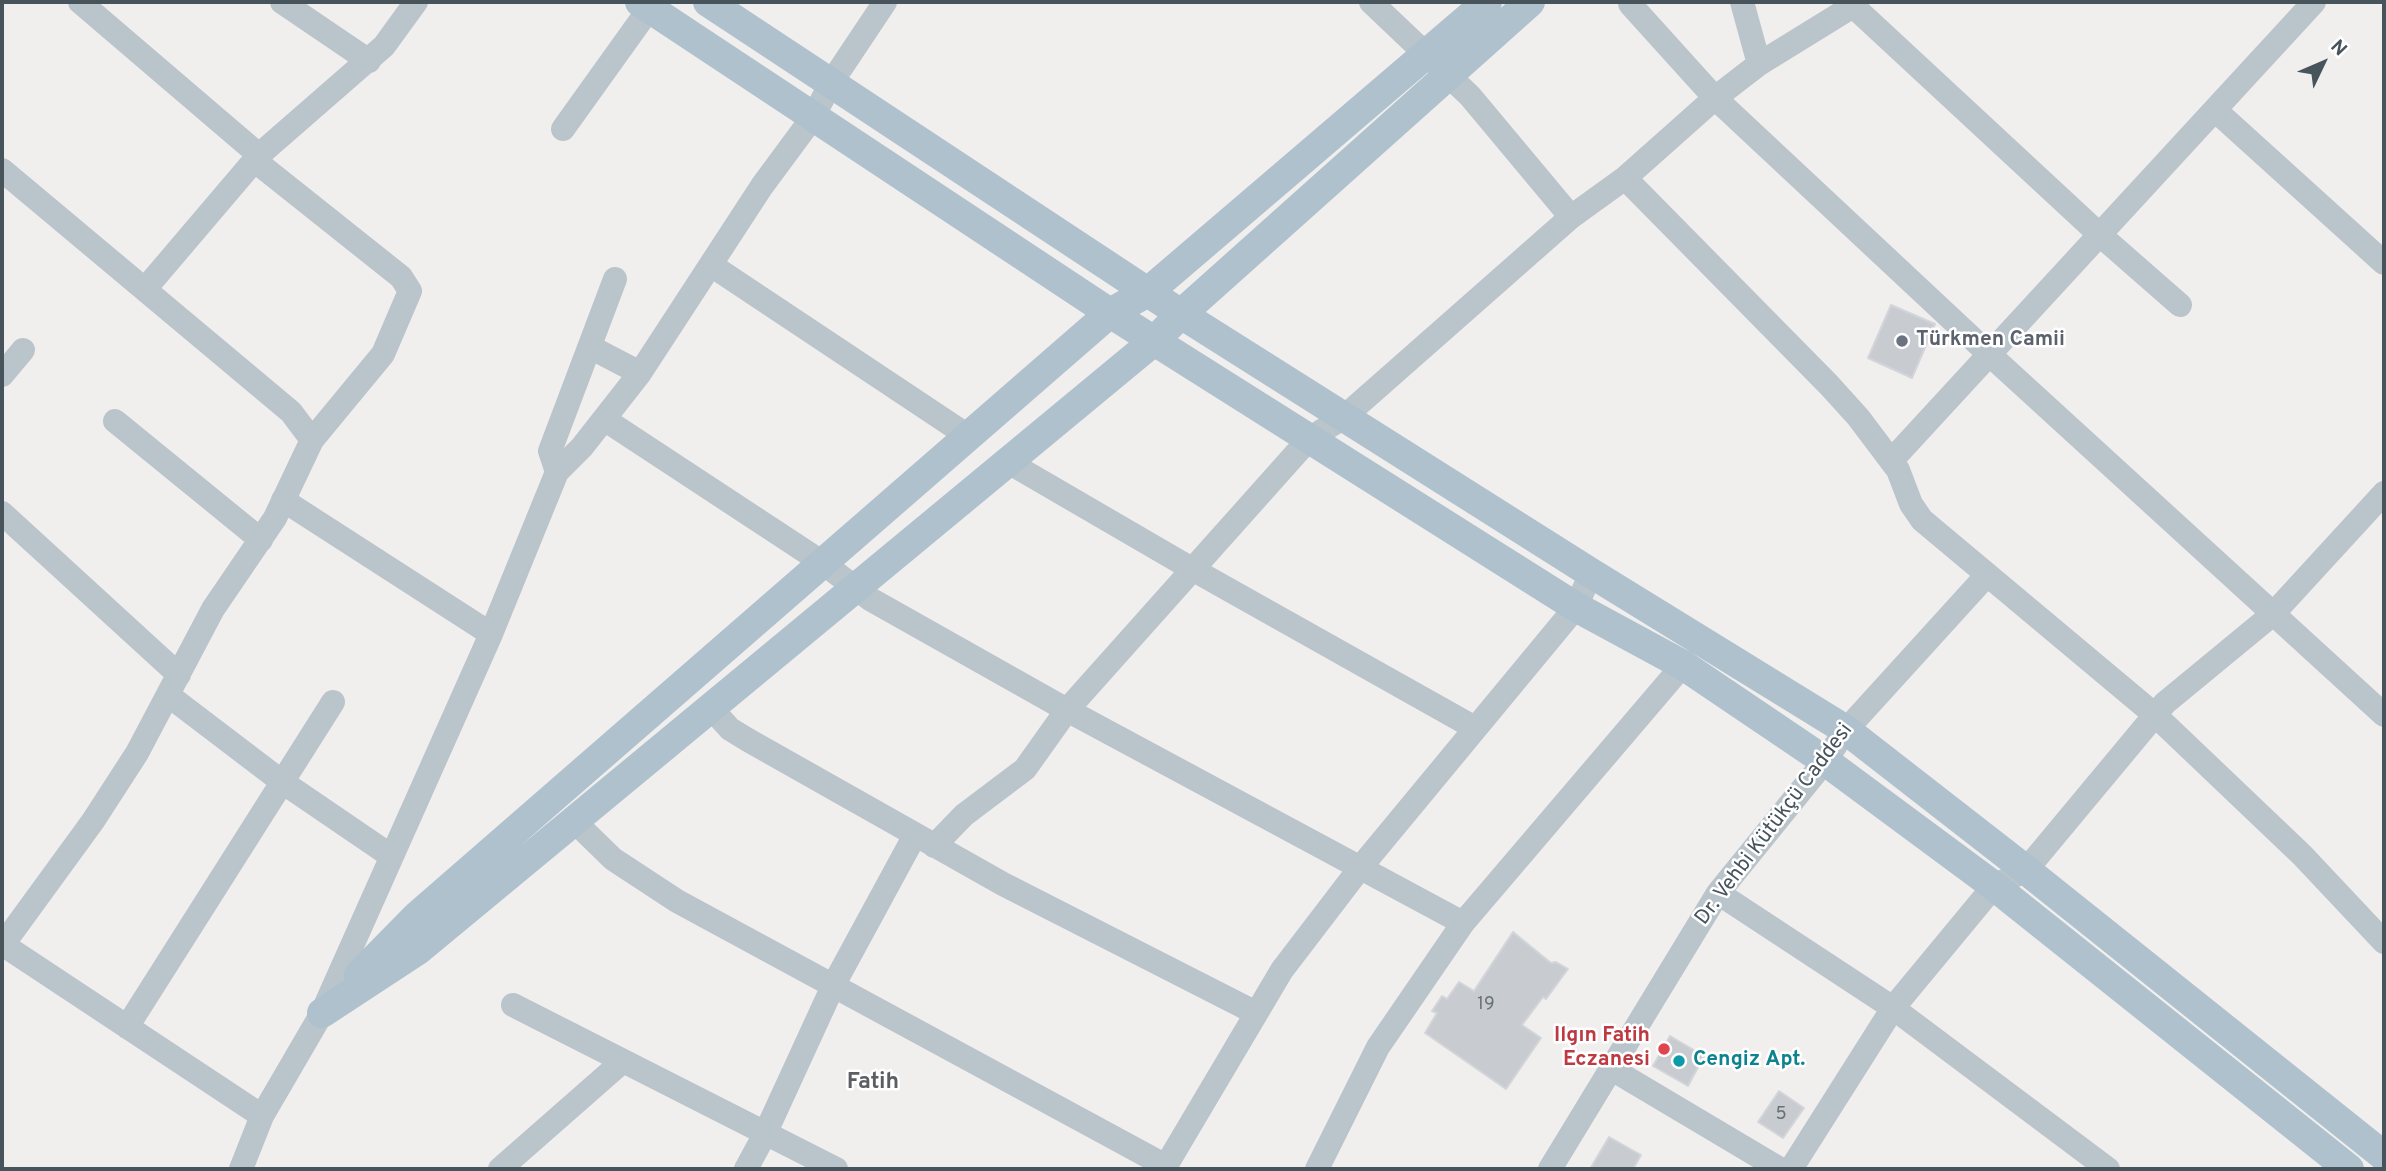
<!DOCTYPE html>
<html>
<head>
<meta charset="utf-8">
<style>
	body { margin:0 }
	#map { position:relative; width:2386px; height:1171px; overflow:hidden; background:#f1eeee; font-family:Overpass,sans-serif }
	canvas { display:block }
	.frame { position:absolute; inset:0; border:4px solid #47545b; pointer-events:none }
	.north { position:absolute; left:2288px; top:28px; width:70px; height:70px; -webkit-text-stroke:5px #fff; paint-order:stroke; rotate:46deg; font-size:19px; font-weight:700; line-height:28px; text-align:center; color:#47545b }
	.north::after { content:''; display:block; margin:auto; width:24px; height:32px; background:#47545b; clip-path:polygon(50% 0,100% 100%,50% 72%,0 100%) }
</style>
</head>
<body>
<div id="map">
<canvas width="2386" height="1171"></canvas>
<div class="frame"></div>
<div class="north">N</div>
</div>
<script>
const ctx = document.querySelector('canvas').getContext('2d');
ctx.lineJoin = 'round';
function fillPath(path, color) { ctx.fillStyle = color; ctx.fill(path, 'evenodd'); }
const shape = rows => new Path2D(rows.map(r => 'M' + r).join(''));
function trace(path, color, width, dash) { ctx.strokeStyle = color; ctx.lineWidth = width; ctx.lineCap = dash ? 'butt' : 'round'; ctx.setLineDash(dash || []); ctx.stroke(path); }
function label(font, color, halo, rows, align = 'center') {
  ctx.font = font + ' Overpass,sans-serif'; ctx.lineWidth = 5; ctx.setLineDash([]); ctx.textBaseline = 'middle'; ctx.strokeStyle = halo; ctx.fillStyle = color; for (const [text, x, y, turn = 0] of rows) {
    ctx.save(); ctx.translate(x, y); ctx.rotate((+turn || 0) * Math.PI / 180); ctx.textAlign = isNaN(turn) ? turn : align; if (halo) ctx.strokeText(text, 0, 0); ctx.fillText(text, 0, 0); ctx.restore();
  }
}
const building = shape([
	[1891,305,1935,324,1912,378,1868,358,1891,305],
	[1513,932,1551,963,1556,962,1568,969,1546,999,1543,997,1522,1025,1541,1038,1506,1089,1425,1033,1437,1013,1432,1011,1442,996,1447,999,1459,982,1474,991,1513,932],
	[1670,1036,1704,1056,1688,1086,1653,1066,1670,1036],
	[1779,1091,1804,1108,1783,1138,1758,1122,1779,1091],
	[1609,1137,1641,1155,1633,1169,1590,1169,1609,1137]
]);
fillPath(building, '#c8ccd1');
trace(building, '#d2d5d9', 2);
trace(shape([
	[80,2,259,155],
	[282,2,369,61],
	[1371,2,1470,96,1571,217],
	[1742,2,1759,64],
	[1630,4,1715,98,1990,355,2384,715],
	[1853,6,2100,235,2180,305],
	[2215,110,2384,263],
	[563,129,654,2],
	[2,170,291,412,312,440],
	[1625,178,1829,385,1858,417,1898,470,1911,504,1922,520,2155,715,2302,855,2384,942],
	[711,265,968,436],
	[145,289,259,155,384,46,416,2],
	[590,347,640,373],
	[2,375,23,350],
	[604,419,823,563,870,599,1067,710,1463,923],
	[115,421,261,540],
	[1891,461,2314,2],
	[1008,462,1192,569,1475,728],
	[557,472,550,451,615,279],
	[283,500,491,634],
	[2,513,179,675],
	[168,695,281,781,391,856],
	[711,708,730,729,748,740,1003,884,1256,1013],
	[574,821,613,859,677,901,1166,1166],
	[934,846,964,815,1025,769,1067,710,1309,439,1344,417,1571,217,1625,178,1715,98,1759,64,1853,6,1854,2],
	[1718,893,1893,1008,2108,1169],
	[2,944,262,1116],
	[2,946,93,821,137,753,213,609,275,518,312,440,383,354,410,291,401,277,254,160],
	[513,1005,836,1169],
	[127,1027,333,702],
	[1610,1068,1780,1169],
	[241,1169,262,1116,322,1013,491,634,557,472,582,447,640,373,762,186,813,117,831,83,885,2],
	[500,1169,623,1061],
	[746,1169,765,1134,833,986,915,835],
	[1164,1169,1282,970,1360,868,1576,607,1591,573],
	[1317,1169,1378,1047,1463,923,1683,665],
	[1550,1169,1718,893,1825,761,1846,730,1987,575],
	[1791,1169,1893,1008,1994,886,2026,870,2165,703,2273,614,2384,493]
]), '#bac4cb', 24);
trace(shape([
	[640,2,1110,313,1576,607,1683,665,1825,761,1994,886,2349,1169],
	[708,2,1181,314,1591,573,1846,730,2026,870,2384,1156],
	[359,975,417,916,1110,313,1148,292,1487,2],
	[322,1013,418,950,1154,341,1181,314,1530,2]
]), '#aec1cc', 30);
for (const [x, y, r, color] of [
	[1902,341,7,"#6b7280"],
	[1664,1049,7,"#e0444e"],
	[1679,1061,7,"#0f9aa8"]
]) { const dot = new Path2D(); dot.arc(x, y, r, 0, 2 * Math.PI); ctx.fillStyle = color; ctx.fill(dot); trace(dot, '#fff', 2.5); }
label('18px', '#677278', null, [
	["19",1486,1005],
	["5",1781,1115]
]);
label('bold 21px', '#5b616d', '#fff', [
	["Türkmen Camii",1916,341]
], 'left');
label('21px', '#47545b', '#fff', [
	["Dr. Vehbi Kütükçü Caddesi",1775,825,-53]
]);
label('bold 21px', '#be3a42', '#fff', [
	["Ilgın Fatih",1650,1037],
	["Eczanesi",1650,1061]
], 'right');
label('bold 21px', '#0d838f', '#fff', [
	["Cengiz Apt.",1693,1061]
], 'left');
label('bold 23px', '#5b5f63', '#fff', [
	["Fatih",873,1083]
]);
</script>
</body>
</html>
